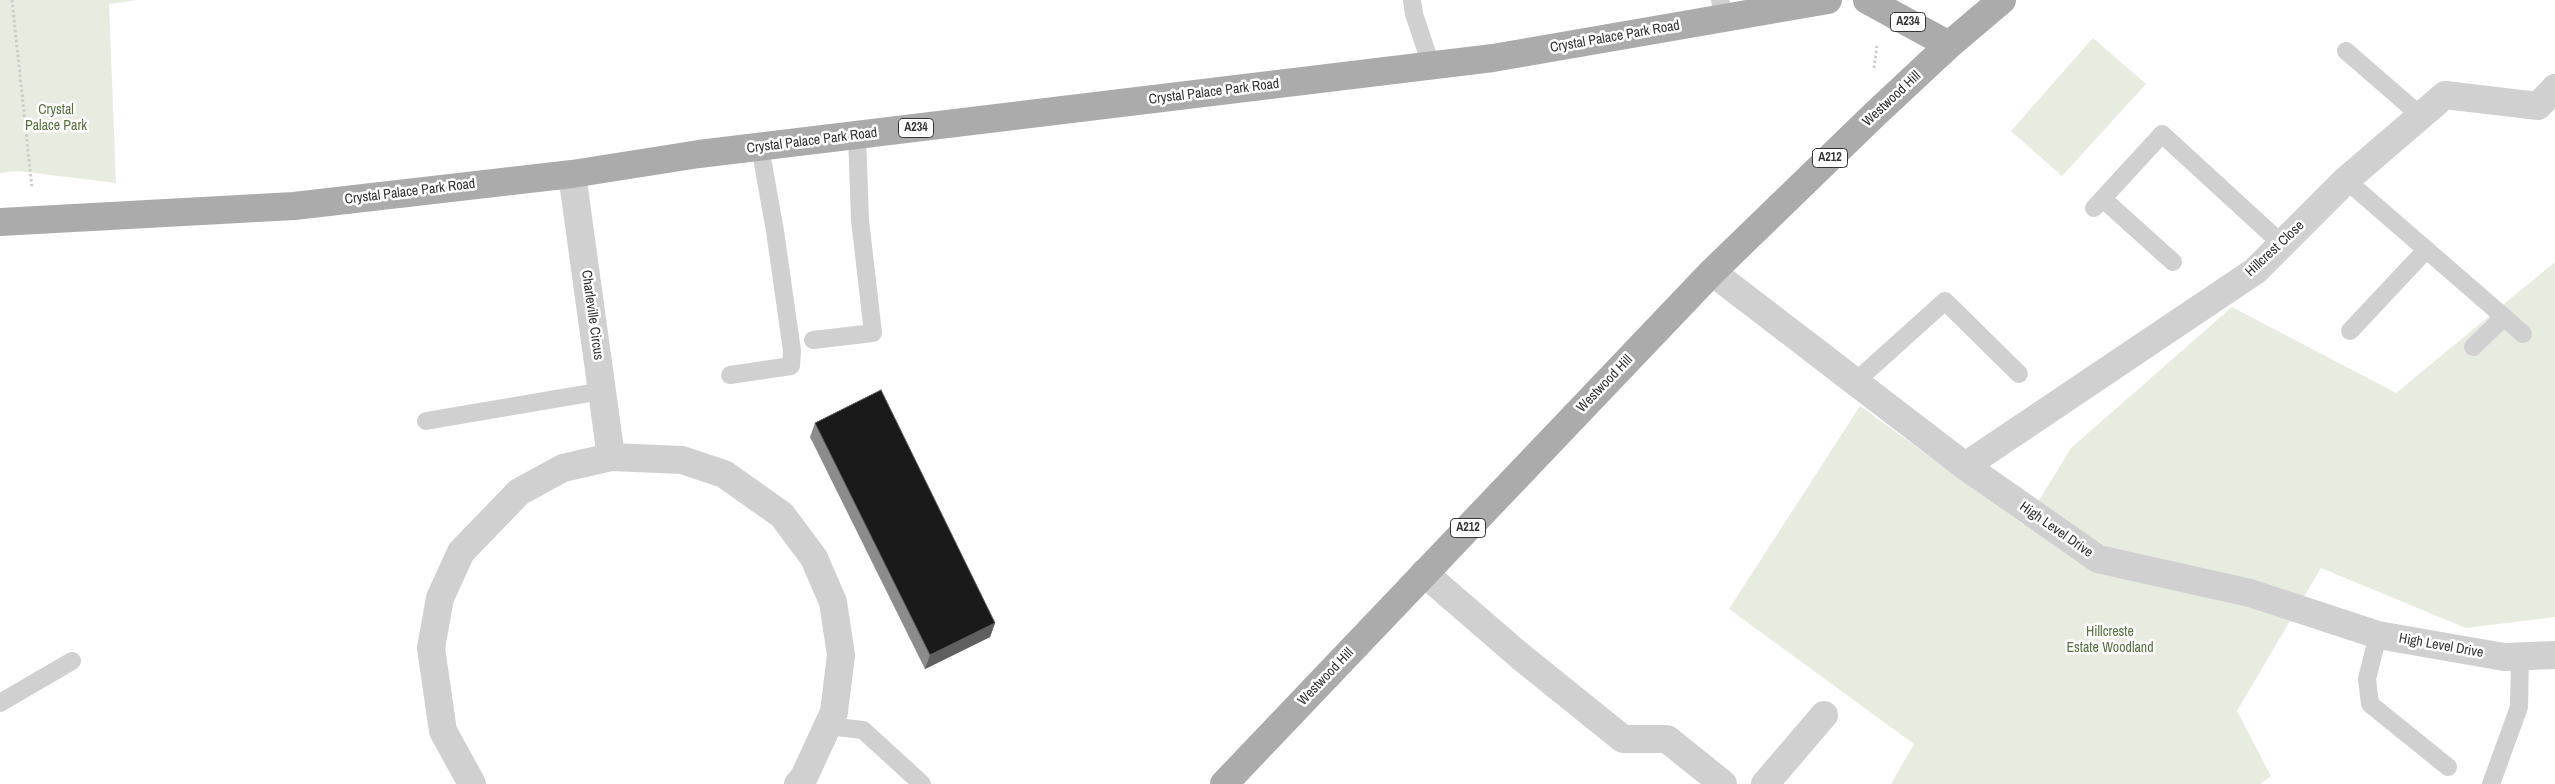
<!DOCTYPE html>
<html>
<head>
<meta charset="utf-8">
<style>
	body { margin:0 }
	canvas { display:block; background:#fff }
</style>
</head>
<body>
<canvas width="2555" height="784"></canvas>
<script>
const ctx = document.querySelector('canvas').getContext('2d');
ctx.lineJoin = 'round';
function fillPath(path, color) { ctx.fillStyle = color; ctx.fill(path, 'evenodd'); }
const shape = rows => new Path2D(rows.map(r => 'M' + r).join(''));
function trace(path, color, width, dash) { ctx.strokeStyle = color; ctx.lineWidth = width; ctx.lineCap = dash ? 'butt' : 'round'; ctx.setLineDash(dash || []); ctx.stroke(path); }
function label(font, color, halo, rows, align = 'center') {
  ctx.font = font + ' "Archivo Narrow",sans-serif'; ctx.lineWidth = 5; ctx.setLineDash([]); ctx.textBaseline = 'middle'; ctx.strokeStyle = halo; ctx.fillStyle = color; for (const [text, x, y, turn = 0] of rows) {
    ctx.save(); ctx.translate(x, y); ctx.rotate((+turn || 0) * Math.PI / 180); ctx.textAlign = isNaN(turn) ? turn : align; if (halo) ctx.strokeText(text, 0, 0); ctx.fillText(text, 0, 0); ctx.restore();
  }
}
fillPath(shape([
	[0,0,137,0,109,4,116,183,18,171,0,173],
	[2093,38,2146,84,2062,176,2011,131],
	[2555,262,2555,617,2466,628,2321,568,2237,711,2271,776,2260,784,1891,784,1914,744,1729,609,1860,406,2024,525,2071,448,2232,307,2396,393]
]), '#e6ecdf');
trace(shape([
	[12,0,32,188],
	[1874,68,1877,45]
]), '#cdcdcd', 3, [2.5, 2.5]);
trace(shape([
	[1412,0,1414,14,1431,65],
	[1720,0,1725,18],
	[2346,51,2421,116],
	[2346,180,2504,317,2473,347],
	[2103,199,2173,262],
	[2094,208,2162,134,2282,244],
	[2504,317,2523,334],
	[2350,331,2426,250],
	[813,340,873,333,860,220,857,135],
	[730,375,791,366,792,351,775,231,760,147],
	[1855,382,1945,301,2019,374],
	[426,421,602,391],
	[2378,635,2367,679,2370,704,2448,767],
	[0,703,72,661],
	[828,726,863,730,922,784],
	[2491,784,2519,707,2520,657]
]), '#d0d0d0', 18);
trace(shape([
	[572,174,611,457],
	[1712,272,1965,466,2098,559,2250,593,2378,635,2504,657,2555,655],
	[1965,466,2255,271,2346,180,2445,95,2538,106,2555,88],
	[1424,573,1520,656,1623,739,1667,739,1723,784],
	[472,784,443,731,431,648,440,598,461,552,519,492,563,468,611,457,682,460,724,474,782,515,814,558,833,602,841,655,834,712,804,777,798,784],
	[1765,784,1824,715]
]), '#d0d0d0', 28);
trace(shape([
	[1867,0,1949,45],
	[0,222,294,206,572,174,699,154,1493,58,1828,0],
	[1224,784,1712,272,1873,116,1949,45,2002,0]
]), '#ababab', 28);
fillPath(shape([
	[815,423,995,623,990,637,925,669,810,437]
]), '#8c8c8c');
fillPath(shape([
	[995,623,990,637,925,669,930,655]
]), '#5f5f5f');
const building = shape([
	[881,390,995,623,930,655,815,423,881,390]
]);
fillPath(building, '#1a1a1a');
trace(building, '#5f5f5f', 1);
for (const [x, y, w] of [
	[1908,22,35],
	[916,128,35],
	[1830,158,35],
	[1468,528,35]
]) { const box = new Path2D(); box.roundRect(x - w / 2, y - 9.5, w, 19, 4); ctx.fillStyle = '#fff'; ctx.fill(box); trace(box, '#333', 1); }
label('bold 12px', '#333', null, [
	["A234",1908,22],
	["A234",916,128],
	["A212",1830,158],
	["A212",1468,528]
]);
label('14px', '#333', '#fff', [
	["Crystal Palace Park Road",1615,37,-10],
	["Crystal Palace Park Road",1214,92,-7],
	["Westwood Hill",1892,99,-43],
	["Crystal Palace Park Road",812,141,-7],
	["Crystal Palace Park Road",410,192,-7],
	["Hillcrest Close",2275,249,-43],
	["Charleville Circus",592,315,82],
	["Westwood Hill",1605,384,-46],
	["High Level Drive",2056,530,35],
	["High Level Drive",2441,646,10],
	["Westwood Hill",1326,677,-46]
]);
label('14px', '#56703f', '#fff', [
	["Crystal",56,110],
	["Palace Park",56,126],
	["Hillcreste",2110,632],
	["Estate Woodland",2110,648]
]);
</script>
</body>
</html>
